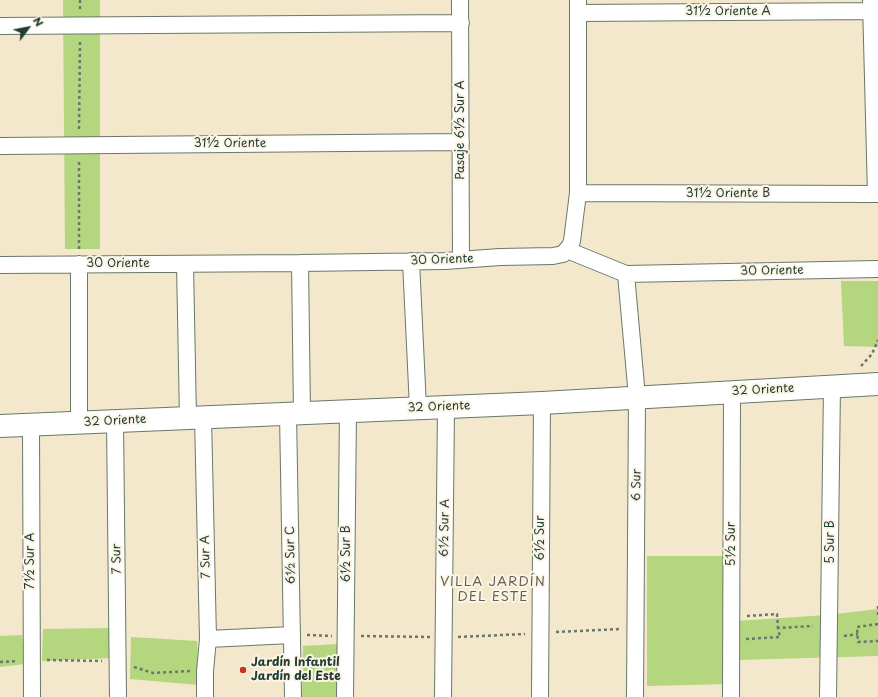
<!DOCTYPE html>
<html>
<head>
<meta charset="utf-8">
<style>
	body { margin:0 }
	#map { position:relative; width:878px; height:697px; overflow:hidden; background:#f3e7cc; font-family:"Playpen Sans",sans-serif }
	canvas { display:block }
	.north { position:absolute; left:8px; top:8px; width:40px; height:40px; -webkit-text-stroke:3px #fcf5e5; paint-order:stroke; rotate:58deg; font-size:11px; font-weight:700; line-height:16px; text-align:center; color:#1f3d34 }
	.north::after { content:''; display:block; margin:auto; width:14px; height:18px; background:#1f3d34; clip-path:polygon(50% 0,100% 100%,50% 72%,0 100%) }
</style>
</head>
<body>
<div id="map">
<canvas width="878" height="697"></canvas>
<div class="north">N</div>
</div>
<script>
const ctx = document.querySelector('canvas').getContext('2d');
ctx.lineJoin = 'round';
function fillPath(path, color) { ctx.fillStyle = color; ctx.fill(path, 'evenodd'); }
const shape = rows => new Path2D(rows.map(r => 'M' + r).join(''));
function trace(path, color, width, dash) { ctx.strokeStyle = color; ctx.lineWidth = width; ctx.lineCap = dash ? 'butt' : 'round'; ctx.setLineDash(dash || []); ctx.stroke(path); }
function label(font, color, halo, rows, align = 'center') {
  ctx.font = font + ' "Playpen Sans",sans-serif'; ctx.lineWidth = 4; ctx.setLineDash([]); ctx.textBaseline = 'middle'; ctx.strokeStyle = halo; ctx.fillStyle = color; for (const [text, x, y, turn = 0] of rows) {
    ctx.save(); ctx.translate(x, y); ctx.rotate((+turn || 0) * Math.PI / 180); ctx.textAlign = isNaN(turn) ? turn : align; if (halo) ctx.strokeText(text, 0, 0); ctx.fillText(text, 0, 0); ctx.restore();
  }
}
fillPath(shape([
	[63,0,100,0,100,249,65,249],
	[841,281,878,281,878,347,844,346],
	[647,556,731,556,730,684,647,686],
	[878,609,878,656,737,660,736,621,827,615],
	[111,628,113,658,42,661,43,629],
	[22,635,25,664,0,667,0,636],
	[131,637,197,641,199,685,130,679],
	[338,644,337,697,302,697,303,646]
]), '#b3d67e');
const street = shape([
	[460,0,461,260],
	[871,2,876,194],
	[578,13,878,11],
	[0,26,461,23],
	[0,146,461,142],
	[578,193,878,194],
	[567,250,626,274,878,269],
	[411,261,418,408],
	[300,263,302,413],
	[79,264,79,423],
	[185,264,188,418],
	[0,265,300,263,445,261,500,257,553,256,563,254,570,246,572,241,578,193,578,0],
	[626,274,637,397,635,697],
	[288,414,293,697],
	[203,417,208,639,205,671,205,697],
	[115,421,118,697],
	[31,425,32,697],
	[208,639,292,635],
	[345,697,348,411],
	[443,697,446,407],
	[540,697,542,403],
	[731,697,732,392],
	[828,697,832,386]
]);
const secondary = shape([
	[0,426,542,403,878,384]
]);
trace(street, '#697869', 18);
trace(secondary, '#697869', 24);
trace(shape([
	[80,9,80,0],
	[79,129,80,40],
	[79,249,79,160],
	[861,366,872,354,878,340],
	[878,606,878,616],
	[747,616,777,614,778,628],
	[878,624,857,627,858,642,878,641],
	[556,632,621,629],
	[307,635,332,636],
	[361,636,430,637],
	[844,636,858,634],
	[458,637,525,634],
	[746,639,780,637,778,628,813,626],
	[47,660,102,661],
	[0,662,18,661],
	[134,667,153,673,190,671]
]), '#697869', 2.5, [3, 3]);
trace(street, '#fff', 16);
trace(secondary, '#fff', 22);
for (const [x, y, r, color] of [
	[243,670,4,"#c8321e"]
]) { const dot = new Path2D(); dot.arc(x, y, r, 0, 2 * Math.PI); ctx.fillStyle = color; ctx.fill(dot); trace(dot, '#fcf5e5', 1.5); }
label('12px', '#1f3d34', '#fcf5e5', [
	["31½ Oriente A",728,12],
	["Pasaje 6½ Sur A",461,130,-90],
	["31½ Oriente",230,144],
	["31½ Oriente B",728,194],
	["30 Oriente",442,260,-2],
	["30 Oriente",118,264],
	["30 Oriente",772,271,-1],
	["32 Oriente",763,390,-3],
	["32 Oriente",439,407,-2],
	["32 Oriente",115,421,-3],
	["6 Sur",637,485,-89],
	["6½ Sur A",445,528,-89],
	["6½ Sur",541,538,-90],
	["5 Sur B",831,542,-90],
	["5½ Sur",732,544,-90],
	["6½ Sur B",347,554,-90],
	["6½ Sur C",291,555,-91],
	["7 Sur A",206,557,-91],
	["7 Sur",117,559,-91],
	["7½ Sur A",31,561,-90]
]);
label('bold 12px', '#1f3d34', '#fcf5e5', [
	["Jardín Infantil",251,663],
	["Jardín del Este",251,677]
], 'left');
ctx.letterSpacing = '1px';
label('13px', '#605f54', '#fcf5e5', [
	["VILLA JARDÍN",493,582],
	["DEL ESTE",493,597]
]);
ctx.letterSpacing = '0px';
</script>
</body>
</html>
